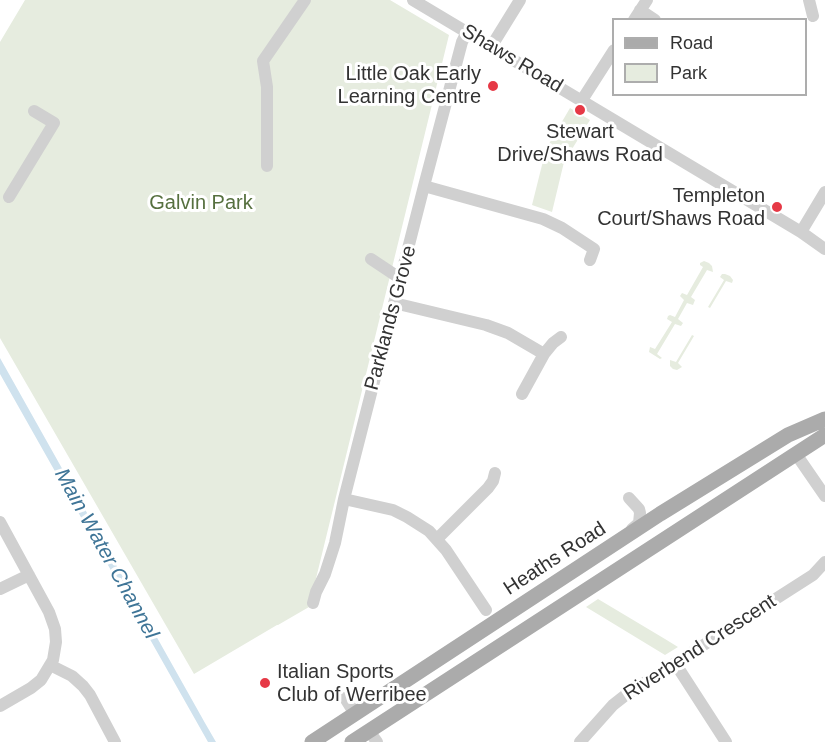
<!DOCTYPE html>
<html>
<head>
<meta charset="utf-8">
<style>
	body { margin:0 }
	#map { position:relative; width:825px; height:742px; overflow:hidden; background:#fff; font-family:Arial,sans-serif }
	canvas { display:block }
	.legend { position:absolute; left:612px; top:18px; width:195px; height:78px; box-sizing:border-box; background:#fff; border:2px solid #adadad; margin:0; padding:8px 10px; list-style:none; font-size:18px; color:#333 }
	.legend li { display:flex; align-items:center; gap:12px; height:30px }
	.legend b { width:30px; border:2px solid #adadad }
</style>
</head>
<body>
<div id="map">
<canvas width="825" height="742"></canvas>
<ul class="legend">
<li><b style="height:8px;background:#ababab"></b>Road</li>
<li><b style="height:16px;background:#e6ecdf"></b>Park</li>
</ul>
</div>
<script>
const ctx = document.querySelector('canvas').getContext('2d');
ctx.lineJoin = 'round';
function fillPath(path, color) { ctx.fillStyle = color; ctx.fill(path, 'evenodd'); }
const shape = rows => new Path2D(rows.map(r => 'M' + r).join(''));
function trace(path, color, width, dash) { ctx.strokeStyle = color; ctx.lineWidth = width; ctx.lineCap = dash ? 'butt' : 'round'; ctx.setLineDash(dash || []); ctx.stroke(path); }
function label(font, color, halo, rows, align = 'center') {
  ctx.font = font + ' Arial,sans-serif'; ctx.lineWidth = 6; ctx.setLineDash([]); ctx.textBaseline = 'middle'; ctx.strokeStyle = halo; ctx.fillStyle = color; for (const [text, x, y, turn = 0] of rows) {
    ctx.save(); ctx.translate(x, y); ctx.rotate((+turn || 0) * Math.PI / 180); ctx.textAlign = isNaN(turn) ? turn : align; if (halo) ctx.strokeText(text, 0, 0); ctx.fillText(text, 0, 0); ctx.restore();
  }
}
fillPath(shape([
	[25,0,390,0,449,35,309,607,278,625,277,625,194,674,0,338,0,42],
	[570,108,590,120,564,162,552,212,532,205,546,149],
	[704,261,709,263,712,266,713,272,707,270,691,297,695,300,693,305,687,303,678,319,683,323,681,326,675,324,657,354,662,358,660,359,649,352,650,347,655,349,672,322,667,319,668,316,670,315,675,317,684,300,680,296,682,293,687,295,703,267,700,265,700,263],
	[722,274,725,274,730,276,733,280,732,283,726,281,710,308,708,307,724,280,720,277],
	[692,335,694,336,678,363,682,367,677,370,673,369,670,366,670,360,676,362],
	[598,599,665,639,678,647,665,655,586,607]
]), '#e6ecdf');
fillPath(shape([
	[0,358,205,723,216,742,208,742,0,374]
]), '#cfe2ee');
trace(shape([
	[413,0,801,232,825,249],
	[809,0,813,16],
	[640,10,655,20],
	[634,20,647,0],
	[491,47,520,0],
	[582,100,614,50],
	[267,166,267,87,263,61,305,0],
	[424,186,543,219,562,228,594,249,590,260],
	[9,197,54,123,34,111],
	[801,232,825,192],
	[371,259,401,279],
	[394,303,486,325,508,333,544,354],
	[522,394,544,354,553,343,561,337],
	[796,454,825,496],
	[629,498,639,509,640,513,639,523,632,529],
	[344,499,393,510,407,517,429,531,446,550,486,610],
	[0,522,49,612,55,629,56,642,53,660,41,680,31,688,0,706],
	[437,539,488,488,493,481,495,473],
	[0,589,29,575],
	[313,603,316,592,325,574,335,543,344,499,424,186,462,42,467,32],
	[675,663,726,742],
	[50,665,72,676,83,686,90,695,115,742],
	[345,698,355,714],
	[369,731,377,742],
	[580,742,613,705,627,694,813,575,825,562]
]), '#d0d0d0', 12);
trace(shape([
	[312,742,660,514,788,435,825,419],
	[352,742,825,435]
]), '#ababab', 15);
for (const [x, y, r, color] of [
	[493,86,6,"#e63946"],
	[580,110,6,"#e63946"],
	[777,207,6,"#e63946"],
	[265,683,6,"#e63946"]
]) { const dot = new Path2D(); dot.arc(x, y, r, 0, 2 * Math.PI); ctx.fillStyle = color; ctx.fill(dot); trace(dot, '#fff', 2); }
label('20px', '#333', '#fff', [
	["Shaws Road",512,59,31],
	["Parklands Grove",391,318,-75],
	["Heaths Road",555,559,-33],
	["Riverbend Crescent",700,648,-33]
]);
label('20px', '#333', '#fff', [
	["Little Oak Early",481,74],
	["Learning Centre",481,97],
	["Stewart",580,132,"center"],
	["Drive/Shaws Road",580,155,"center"],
	["Templeton",765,196],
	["Court/Shaws Road",765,219],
	["Italian Sports",277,672,"left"],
	["Club of Werribee",277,695,"left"]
], 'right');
label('20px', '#56703f', '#fff', [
	["Galvin Park",201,203]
]);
label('italic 21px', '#3f7597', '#fff', [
	["Main Water Channel",106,554,61]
]);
</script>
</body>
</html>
